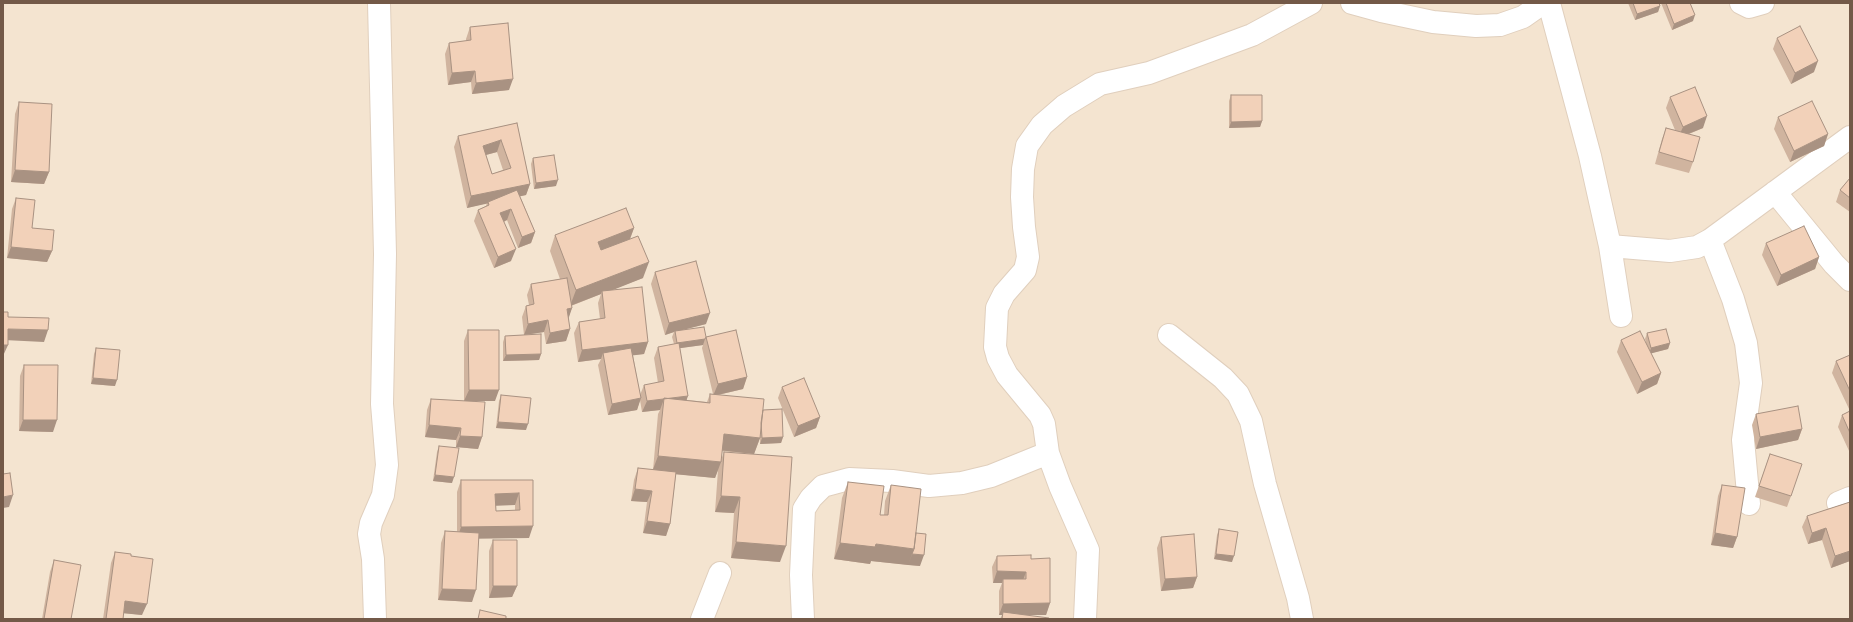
<!DOCTYPE html>
<html>
<head>
<meta charset="utf-8">
<style>
	body { margin:0 }
	#map { position:relative; width:1853px; height:622px; overflow:hidden; background:#fcf2e1; font-family:"Exo 2",sans-serif }
	canvas { display:block }
	.frame { position:absolute; inset:0; border:4px solid #735948; pointer-events:none }
</style>
</head>
<body>
<div id="map">
<canvas width="1853" height="622"></canvas>
<div class="frame"></div>
</div>
<script>
const ctx = document.querySelector('canvas').getContext('2d');
ctx.lineJoin = 'round';
function fillPath(path, color) { ctx.fillStyle = color; ctx.fill(path, 'evenodd'); }
const shape = rows => new Path2D(rows.map(r => 'M' + r).join(''));
function trace(path, color, width, dash) { ctx.strokeStyle = color; ctx.lineWidth = width; ctx.lineCap = dash ? 'butt' : 'round'; ctx.setLineDash(dash || []); ctx.stroke(path); }
fillPath(shape([
	[3,3,1850,3,1850,619,3,619]
]), '#f4e4d0');
const street = shape([
	[1352,3,1381,11,1433,22,1476,26,1500,25,1523,17,1543,3],
	[1549,3,1590,156,1610,246,1621,316],
	[1741,3,1749,7,1763,3],
	[1775,192,1834,264,1850,280],
	[1710,240,1733,299,1746,343,1751,383,1743,440,1749,504],
	[1610,246,1670,251,1697,247,1710,240,1850,137],
	[1169,335,1223,378,1238,394,1251,421,1265,484,1298,598,1302,619],
	[1838,503,1850,498],
	[375,619,373,559,369,534,371,523,383,495,387,465,382,404,385,254,379,3],
	[702,619,720,573],
	[803,619,801,575,804,509,811,498,823,486,849,479,892,481,929,486,962,483,991,476,1048,453],
	[1085,619,1088,550,1060,486,1048,453,1044,424,1040,415,1007,375,998,358,995,347,997,308,1004,294,1025,270,1028,257,1024,227,1022,197,1023,169,1027,146,1042,125,1064,106,1100,84,1149,73,1198,55,1252,35,1311,3]
]);
trace(street, '#e0cfbd', 24);
trace(street, '#fff', 22);
fillPath(shape([
	[1628,3,1659,3,1660,6,1658,12,1635,20],
	[1661,3,1690,3,1693,21,1672,30],
	[470,27,509,90,472,94,471,82,448,85,445,54,449,43,466,41,466,39],
	[1777,38,1814,72,1791,84,1773,49],
	[1231,95,1262,121,1260,127,1229,128,1229,101],
	[1670,97,1703,128,1689,134,1693,162,1689,173,1655,164,1662,139,1666,128,1675,130,1666,108],
	[19,102,49,172,44,184,11,182,15,114],
	[1778,117,1828,134,1824,146,1790,162,1774,129],
	[517,123,530,184,526,195,520,196,535,232,531,243,518,248,507,220,504,222,511,261,494,268,474,221,478,210,486,206,487,203,467,208,454,147,458,136],
	[497,152,503,170,492,174,486,155],
	[533,158,556,186,534,189,531,164],
	[1850,178,1850,212,1836,202,1840,190],
	[16,198,32,228,52,251,47,262,7,258,12,209],
	[634,228,630,239,643,278,611,290,648,342,644,354,633,355,640,395,644,385,658,383,654,358,658,347,674,344,672,337,674,332,665,335,651,284,655,272,706,324,686,329,706,337,747,377,743,389,718,395,763,410,783,437,781,443,760,444,760,438,754,454,722,451,721,460,724,452,780,562,731,558,734,513,715,512,718,470,715,478,676,474,670,524,666,536,643,533,647,502,631,501,634,480,638,468,653,470,658,414,660,410,642,412,640,400,637,410,608,415,598,365,601,359,578,362,574,333,579,322,600,319,598,303,601,294,571,306,572,308,568,318,570,329,566,341,546,344,544,332,526,335,541,354,539,360,503,361,503,342,505,336,524,335,522,317,526,306,529,305,527,295,531,284,560,279,550,251,555,235],
	[703,345,702,348,713,394,710,394,707,402,687,400,680,348],
	[1766,243,1819,257,1815,269,1777,286,1762,255],
	[468,330,495,401,474,401,482,437,478,449,456,447,456,440,425,437,427,410,431,399,464,401,464,341],
	[1647,333,1670,343,1668,349,1651,353,1661,373,1657,384,1637,394,1617,352,1621,340,1646,342,1645,339],
	[96,348,115,386,91,384,94,354],
	[1850,355,1850,411,1832,373,1836,361],
	[24,365,53,432,19,431,20,376],
	[782,387,820,417,816,428,794,437,778,398],
	[501,395,526,430,496,428,499,401],
	[1850,411,1850,453,1838,427,1842,415],
	[1756,414,1802,429,1798,440,1756,449,1752,425],
	[439,446,452,483,433,481,437,452],
	[1770,454,1791,496,1787,507,1755,497],
	[461,480,533,480,529,538,479,538,472,602,438,600,441,543,445,531,457,532,457,492],
	[496,505,515,505,515,510,496,511],
	[848,482,880,515,884,515,885,501,891,485,916,533,920,566,871,561,870,564,834,559,842,498],
	[1722,485,1737,537,1733,548,1711,545,1718,496],
	[1850,502,1850,561,1831,568,1822,540,1808,544,1802,527,1807,516],
	[1219,529,1232,562,1214,559,1217,535],
	[1161,537,1197,577,1193,588,1161,591,1157,548],
	[493,540,517,586,512,597,489,598,489,551],
	[115,552,131,556,142,615,124,613,123,619,103,619,111,563],
	[997,556,1031,559,1050,603,1046,615,1026,615,1049,619,1000,619,1002,615,999,615,999,591,1002,583,993,583,992,567],
	[54,560,71,619,42,619,50,572]
]), '#d0b49f');
fillPath(shape([
	[1660,6,1658,12,1635,20,1637,14],
	[1695,15,1693,21,1672,30,1674,24],
	[1818,61,1814,72,1791,84,1795,73],
	[475,71,471,82,448,85,452,73],
	[513,79,509,90,472,94,476,83],
	[1707,116,1703,128,1678,138,1683,127],
	[1262,121,1260,127,1229,128,1231,122],
	[1828,134,1824,146,1790,162,1794,151],
	[501,140,497,152,478,157,483,146],
	[15,170,49,172,44,184,11,182],
	[558,180,556,186,534,189,536,183],
	[530,184,526,195,467,208,471,196],
	[511,209,507,220,496,225,500,213],
	[634,228,628,244,592,258,598,242],
	[535,232,531,243,518,248,522,237],
	[11,247,52,251,47,262,7,258],
	[516,249,511,261,494,268,498,257],
	[1819,257,1815,269,1777,286,1781,275],
	[649,262,643,278,603,294,602,291,601,294,570,306,576,290],
	[572,308,568,320,567,309],
	[710,313,706,324,675,332,675,331,674,332,665,335,669,323],
	[548,320,544,332,524,335,528,324],
	[8,329,48,330,44,342,4,340],
	[570,329,566,341,546,344,550,333],
	[705,339,703,345,674,349,677,343],
	[648,342,644,354,604,359,603,353,601,359,578,362,582,350],
	[1670,343,1668,349,1649,354,1651,348],
	[3,345,8,345,3,356],
	[541,354,539,360,503,361,506,355],
	[1661,373,1657,384,1637,394,1642,382],
	[747,377,743,389,713,396,718,384],
	[93,378,117,380,115,386,91,384],
	[469,390,499,390,495,401,464,401],
	[688,396,684,407,664,399],
	[641,398,637,410,608,415,612,404],
	[664,399,660,410,642,412,647,401],
	[820,417,816,428,794,437,798,426],
	[23,420,57,420,53,432,19,431],
	[498,422,528,424,526,430,496,428],
	[429,425,461,428,456,440,425,437],
	[1802,429,1798,440,1756,449,1760,437],
	[724,434,760,438,754,454,718,450],
	[460,436,482,437,478,449,456,447],
	[783,437,781,443,760,444,762,438],
	[658,456,721,462,715,478,652,472],
	[435,475,454,477,452,483,433,481],
	[635,489,652,491,647,502,631,501],
	[519,493,515,505,491,506,495,494],
	[13,495,9,507,3,508,3,497],
	[721,496,740,497,734,513,715,512],
	[647,521,670,524,666,536,643,533],
	[533,526,529,538,457,539,461,527],
	[1826,528,1822,540,1808,544,1812,533],
	[1715,533,1737,537,1733,548,1711,545],
	[736,542,786,546,780,562,731,558],
	[840,543,876,544,914,549,908,565,871,561,870,564,834,559],
	[1850,551,1850,561,1831,568,1835,556],
	[912,554,924,555,920,566,908,565],
	[1216,554,1234,556,1232,562,1214,559],
	[997,571,1026,572,1022,583,1003,579,1002,583,993,583],
	[1197,577,1193,588,1161,591,1165,579],
	[493,586,517,586,512,597,489,598],
	[442,589,476,590,472,602,438,600],
	[125,601,147,604,142,615,121,613],
	[1050,603,1046,615,1002,615,1003,612,1002,615,999,615,1003,604]
]), '#a99282');
const building = shape([
	[1633,3,1659,3,1660,6,1637,14,1633,3],
	[1666,3,1690,3,1695,15,1674,24,1666,3],
	[508,23,513,79,476,83,475,71,452,73,449,43,471,40,470,27,508,23],
	[1800,26,1818,61,1795,73,1777,38,1800,26],
	[1695,87,1707,116,1683,127,1670,97,1695,87],
	[1231,95,1262,95,1262,121,1231,122,1231,95],
	[1812,101,1828,134,1794,151,1778,117,1812,101],
	[19,102,52,104,49,172,15,170,19,102],
	[517,123,530,184,471,196,458,136,517,123],
	[501,140,511,168,492,174,483,146,501,140],
	[1666,128,1700,137,1693,162,1659,152,1666,128],
	[554,155,558,180,536,183,533,158,554,155],
	[1850,178,1850,198,1840,190,1850,178],
	[517,190,535,232,522,237,511,209,500,213,516,249,498,257,478,210,489,205,488,202,517,190],
	[16,198,35,200,32,228,54,230,52,251,11,247,16,198],
	[626,208,634,228,598,242,601,250,638,236,649,262,576,290,555,235,626,208],
	[1804,226,1819,257,1781,275,1766,243,1804,226],
	[696,261,710,313,669,323,655,272,696,261],
	[567,278,572,308,567,309,570,329,550,333,548,320,528,324,526,306,534,304,531,284,567,278],
	[642,287,648,342,582,350,579,322,605,318,602,291,642,287],
	[3,312,8,312,8,317,49,318,48,330,8,329,8,345,3,345,3,312],
	[704,327,706,337,705,339,677,343,675,331,704,327],
	[1666,329,1670,343,1651,348,1647,333,1666,329],
	[468,330,499,330,499,390,469,390,468,330],
	[736,330,747,377,718,384,706,337,736,330],
	[1640,331,1661,373,1642,382,1621,340,1640,331],
	[541,334,541,354,506,355,505,336,541,334],
	[679,343,688,396,647,401,644,385,664,381,658,347,679,343],
	[96,348,120,350,117,380,93,378,96,348],
	[631,348,641,398,612,404,603,353,631,348],
	[1850,355,1850,391,1836,361,1850,355],
	[24,365,58,365,57,420,23,420,24,365],
	[804,378,820,417,798,426,782,387,804,378],
	[710,394,764,399,760,438,724,434,721,462,658,456,664,398,710,403,710,394],
	[501,395,531,398,528,424,498,422,501,395],
	[431,399,485,402,482,437,460,436,461,428,429,425,431,399],
	[1798,406,1802,429,1760,437,1756,414,1798,406],
	[782,409,783,437,762,438,761,423,763,410,782,409],
	[1850,411,1850,433,1842,415,1850,411],
	[439,446,459,448,454,477,435,475,439,446],
	[724,452,792,457,786,546,736,542,740,497,721,496,724,452],
	[1770,454,1802,464,1791,496,1759,486,1770,454],
	[638,468,676,472,670,524,647,521,652,491,635,489,638,468],
	[10,473,13,495,3,497,3,474,10,473],
	[461,480,533,480,533,526,461,527,461,480],
	[519,493,520,510,496,511,495,494,519,493],
	[848,482,884,486,880,515,888,515,891,485,921,489,914,549,876,544,875,547,840,543,848,482],
	[1722,485,1745,488,1737,537,1715,533,1722,485],
	[1850,502,1850,551,1835,556,1826,528,1812,533,1807,516,1850,502],
	[1219,529,1238,532,1234,556,1216,554,1219,529],
	[445,531,479,533,476,590,442,589,445,531],
	[916,533,926,534,924,555,912,554,914,549,916,533],
	[1194,534,1197,577,1165,579,1161,537,1194,534],
	[493,540,517,540,517,586,493,586,493,540],
	[115,552,131,554,131,556,153,559,147,604,125,601,123,619,106,619,115,552],
	[1031,555,1031,559,1050,558,1050,603,1003,604,1003,579,1026,579,1026,572,997,571,997,556,1031,555],
	[54,560,81,565,71,619,44,619,54,560],
	[480,610,506,616,506,619,478,619,480,610],
	[1003,612,1049,618,1049,619,1002,619,1003,612]
]);
fillPath(building, '#f2d1b9');
trace(building, '#a99282', 1);
</script>
</body>
</html>
